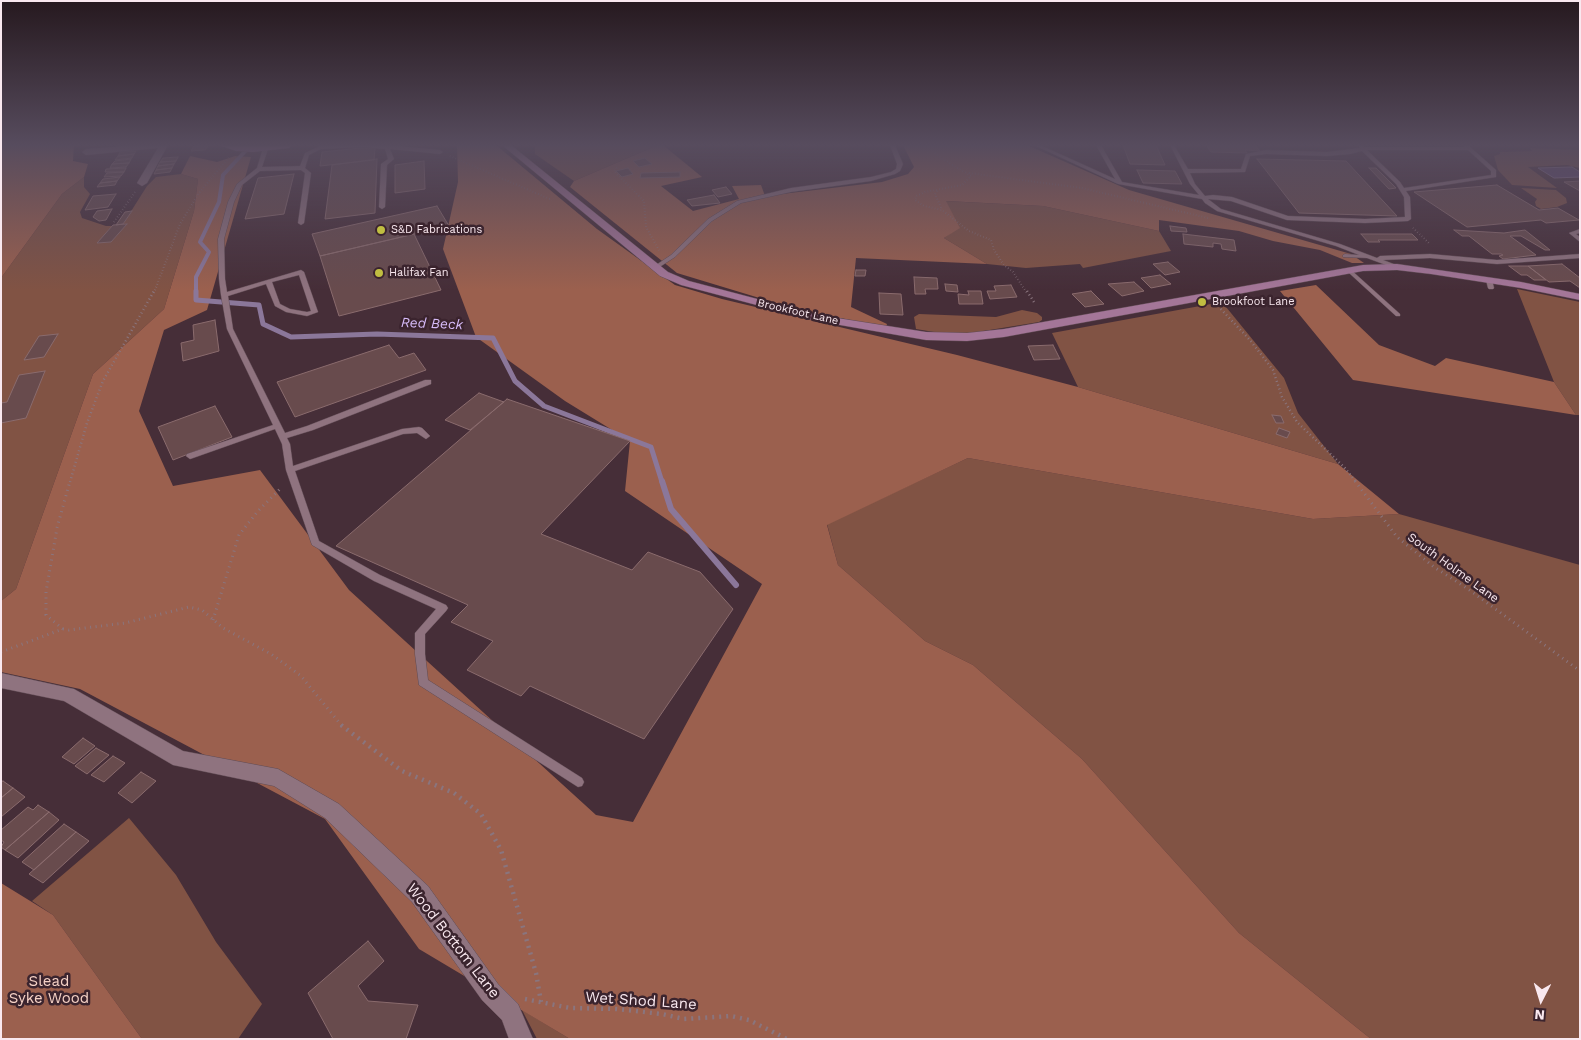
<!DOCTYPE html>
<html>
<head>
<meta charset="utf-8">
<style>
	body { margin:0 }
	#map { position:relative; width:1581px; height:1040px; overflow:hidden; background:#462e38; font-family:"Work Sans",sans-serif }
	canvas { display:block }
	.frame { position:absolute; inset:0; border:2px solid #f9e8ef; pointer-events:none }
	.north { position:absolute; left:1516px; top:975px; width:50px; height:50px; -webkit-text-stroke:4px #3b242e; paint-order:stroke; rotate:185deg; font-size:14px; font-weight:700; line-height:20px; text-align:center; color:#f9e8ef }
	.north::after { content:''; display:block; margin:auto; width:18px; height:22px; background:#f9e8ef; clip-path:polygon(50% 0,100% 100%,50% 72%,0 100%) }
</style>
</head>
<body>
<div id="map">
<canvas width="1581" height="1040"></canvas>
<div class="frame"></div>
<div class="north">N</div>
</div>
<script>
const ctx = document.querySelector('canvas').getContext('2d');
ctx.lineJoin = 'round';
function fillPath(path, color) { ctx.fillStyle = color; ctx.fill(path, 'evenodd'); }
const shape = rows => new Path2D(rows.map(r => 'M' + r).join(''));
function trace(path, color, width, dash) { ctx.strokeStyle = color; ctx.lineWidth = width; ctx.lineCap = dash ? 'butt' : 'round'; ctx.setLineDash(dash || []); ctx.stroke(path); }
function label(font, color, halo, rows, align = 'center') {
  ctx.font = font + ' "Work Sans",sans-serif'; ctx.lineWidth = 5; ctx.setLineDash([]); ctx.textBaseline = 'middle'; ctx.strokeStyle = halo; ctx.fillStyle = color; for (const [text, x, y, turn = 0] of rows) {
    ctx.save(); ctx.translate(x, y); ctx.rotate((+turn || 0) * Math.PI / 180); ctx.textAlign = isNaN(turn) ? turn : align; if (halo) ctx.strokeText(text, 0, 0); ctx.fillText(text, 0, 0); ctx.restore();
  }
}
fillPath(shape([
	[535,145,658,145,574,181,535,154],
	[1530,148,1580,150,1580,168,1567,165,1528,167,1557,188,1512,185,1498,170,1494,156,1500,154,1500,152,1532,151],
	[181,174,198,179,194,211,164,309,93,374,16,589,1,601,1,278,62,194,84,177,84,187,90,194,80,212,82,218,106,226,112,226,98,243,111,242,126,225,123,224,147,186,156,177],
	[1521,188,1556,190,1566,198,1567,203,1557,207,1541,209,1536,206,1535,202,1537,199],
	[945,201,1043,206,1159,231,1171,251,1083,268,1080,264,1026,268,987,264,944,238,959,227],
	[1517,289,1580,302,1580,415,1576,415,1554,382],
	[1222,302,1284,378,1298,413,1338,464,1078,387,1052,333],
	[1022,310,1037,313,1042,317,1042,320,1039,322,971,333,940,333,916,329,914,317,919,314,996,317],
	[968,458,1313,519,1399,514,1580,565,1580,1039,1371,1039,1239,933,1082,759,973,665,925,641,838,565,827,524],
	[129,818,176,875,216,942,262,1004,238,1039,142,1039,53,915,32,901],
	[522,1010,570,1039,537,1039]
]), '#815344');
fillPath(shape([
	[1,145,77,145,74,146,73,161,88,164,84,177,62,194,1,278],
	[457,145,496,145,597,229,675,285,722,299,957,355,1078,387,1338,464,1399,514,1313,519,968,458,827,525,838,565,925,641,973,665,1082,759,1239,933,1371,1039,570,1039,419,949,325,819,80,689,1,672,1,601,16,589,93,374,164,309,194,211,198,179,181,174,190,156,217,162,235,156,251,157,207,310,164,330,139,411,173,486,260,470,349,590,596,815,633,822,762,584,625,491,630,441,565,401,476,337,443,249,458,182],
	[658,145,663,145,702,177,661,186,693,211,739,199,732,186,761,185,765,196,882,182,908,174,914,167,903,145,1027,145,1129,190,1351,254,1364,263,1352,263,1320,250,1273,241,1239,231,1159,220,1159,231,1043,206,946,201,960,228,944,238,987,264,856,258,851,307,887,324,886,327,799,310,677,273,570,187,574,181],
	[1316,285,1379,345,1435,366,1446,358,1554,382,1576,415,1353,380,1280,291],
	[1,883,53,915,142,1039,1,1039]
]), '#9b604e');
const water = shape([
	[1572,167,1580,172,1580,177,1554,178,1538,168,1572,167]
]);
fillPath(water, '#5c4676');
trace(water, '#8b779a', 1);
trace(shape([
	[196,293,196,277,209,252,200,242,219,202,223,175,251,145]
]), '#8b779a', 4);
trace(shape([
	[196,291,196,300,259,305,263,324,291,337,377,334,493,338,515,381,544,406,651,447,662,482]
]), '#8b779a', 5);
trace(shape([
	[662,481,671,509,736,585]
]), '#8b779a', 6);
const building = shape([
	[209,145,205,150,191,151,194,146,209,145],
	[1123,145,1156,145,1165,165,1130,164,1123,145],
	[1206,145,1255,145,1260,151,1245,150,1247,153,1211,152,1206,145],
	[360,148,375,148,374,160,320,166,322,152,360,148],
	[136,151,134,154,118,156,120,152,136,151],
	[134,154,132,158,115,160,118,156,134,154],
	[178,157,176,161,160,162,163,158,178,157],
	[645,158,652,164,639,167,633,161,645,158],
	[131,159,129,163,112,164,115,161,131,159],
	[377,159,375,213,325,219,332,165,377,159],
	[1257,159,1346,161,1397,216,1299,213,1257,159],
	[176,161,174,164,158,166,160,162,176,161],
	[424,161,425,189,395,193,395,165,424,161],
	[129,163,126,167,110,168,112,164,129,163],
	[174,164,172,168,156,170,158,166,174,164],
	[126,168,124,172,105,172,106,169,126,168],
	[172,168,170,172,154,174,156,170,172,168],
	[628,168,633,174,622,177,616,171,628,168],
	[1369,168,1376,168,1396,188,1389,189,1369,168],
	[1137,170,1175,171,1182,184,1143,183,1137,170],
	[124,172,121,176,104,177,107,173,124,172],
	[680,172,680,177,640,178,641,173,680,172],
	[294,174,284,214,245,219,258,178,294,174],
	[120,177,117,181,100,183,103,179,120,177],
	[117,181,115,185,97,187,100,183,117,181],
	[1580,181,1580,191,1564,182,1580,181],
	[1497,185,1539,210,1558,208,1579,220,1546,223,1541,220,1467,227,1414,192,1497,185],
	[726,187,732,194,718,197,712,190,726,187],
	[116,194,108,207,85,210,93,196,116,194],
	[714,195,720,203,692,206,687,200,714,195],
	[437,206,449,226,320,256,312,234,437,206],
	[112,209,106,220,99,221,93,217,97,211,112,209],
	[132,211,123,224,116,225,125,212,132,211],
	[127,224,111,242,97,243,113,225,127,224],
	[1170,226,1186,228,1187,232,1171,231,1170,226],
	[1454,230,1504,233,1525,230,1550,250,1545,250,1521,236,1510,236,1536,255,1503,259,1499,256,1503,255,1501,254,1492,254,1469,236,1462,236,1454,230],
	[414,234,441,290,339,316,320,256,414,234],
	[1183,234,1234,240,1236,251,1222,249,1221,244,1213,243,1213,247,1184,244,1183,234],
	[1361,234,1412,234,1418,240,1378,240,1380,242,1368,242,1361,234],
	[1168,262,1180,272,1165,275,1153,264,1168,262],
	[1562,264,1580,278,1580,288,1570,281,1549,282,1528,266,1562,264],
	[1509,266,1528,266,1546,280,1534,280,1527,275,1521,275,1509,266],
	[856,270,866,270,865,276,855,276,856,270],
	[1160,275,1171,284,1151,288,1141,278,1160,275],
	[914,277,937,278,938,289,925,289,926,294,915,294,914,277],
	[1134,282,1144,291,1122,296,1108,284,1134,282],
	[945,284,957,285,958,292,946,291,945,284],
	[1011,285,1017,297,990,299,987,291,996,291,994,286,1011,285],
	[968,291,981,291,983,304,959,304,958,294,969,295,968,291],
	[1091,291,1104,304,1085,307,1072,294,1091,291],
	[879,293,901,294,903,315,880,314,879,293],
	[215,320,219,351,183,361,181,343,194,340,193,325,215,320],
	[58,334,44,357,24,360,39,336,58,334],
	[389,345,399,358,414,353,426,370,295,417,277,382,389,345],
	[1053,345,1060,359,1034,360,1028,346,1053,345],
	[45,371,26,418,1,423,1,403,7,402,19,375,45,371],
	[479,393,504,402,470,430,445,420,479,393],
	[507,399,630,441,541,534,632,570,648,552,700,572,733,609,644,739,530,686,521,696,467,670,493,641,451,622,468,605,336,546,507,399],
	[215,406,232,437,173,460,158,427,215,406],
	[1272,415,1281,416,1284,423,1276,423,1272,415],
	[1279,428,1290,432,1287,438,1276,434,1279,428],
	[83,738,95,746,74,764,62,757,83,738],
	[96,748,109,755,87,774,75,766,96,748],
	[113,756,125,763,104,782,91,775,113,756],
	[141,772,156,781,132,803,118,793,141,772],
	[3,781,13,788,1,798,1,782,3,781],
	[13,788,25,797,1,817,1,798,13,788],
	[38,805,49,812,5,850,1,847,4,842,1,840,1,830,28,807,33,810,38,805],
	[49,812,59,820,18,858,5,850,49,812],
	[64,824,76,832,34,870,22,862,64,824],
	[76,832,89,841,43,883,29,874,76,832],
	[368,941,384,961,358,986,368,1001,418,1005,406,1039,333,1039,308,993,368,941]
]);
fillPath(building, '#684b4d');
trace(building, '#8a6b6d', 1);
const lane = shape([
	[348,145,387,145,440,150,443,152,440,154,390,149,394,159,387,165,385,207,382,209,379,207,381,164,388,159,385,149,363,147,321,149,309,155,305,168,311,173,304,223,301,225,298,223,305,173,301,170,260,171,242,185,234,202,224,239,225,279,227,292,301,270,304,272,318,312,307,316,286,312,275,306,266,284,228,296,233,329,285,433,307,426,425,380,431,380,431,384,313,430,287,438,290,444,293,466,402,429,419,427,422,428,430,436,426,439,417,433,403,434,295,471,319,541,380,575,446,605,448,608,446,611,425,634,425,654,428,680,582,778,584,782,582,786,578,787,419,685,415,654,415,633,436,609,374,581,312,545,286,470,282,444,275,429,193,458,190,459,186,456,187,454,273,425,227,329,221,295,219,279,218,239,228,202,237,184,257,168,263,148,268,149,262,167,300,166,305,153,320,146,348,145],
	[299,275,311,311,307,312,290,309,280,304,272,282,299,275],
	[890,145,895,145,903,164,900,171,895,174,871,181,791,192,741,203,712,221,675,257,658,268,653,267,671,255,708,219,737,201,791,188,871,177,891,172,896,169,897,164,890,145],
	[1034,145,1040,145,1115,179,1096,145,1101,145,1122,182,1199,195,1190,184,1170,145,1174,145,1188,169,1241,169,1246,154,1266,150,1327,152,1360,148,1358,145,1362,145,1364,147,1465,147,1464,145,1468,145,1496,170,1496,177,1406,191,1410,197,1411,219,1408,221,1365,223,1287,220,1231,201,1208,199,1221,209,1340,244,1377,258,1380,256,1430,254,1497,260,1580,254,1580,258,1497,264,1430,258,1383,260,1399,266,1399,268,1397,269,1367,258,1343,257,1343,255,1345,254,1359,255,1336,246,1217,211,1205,203,1202,199,1118,184,1034,145],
	[1367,150,1468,150,1491,171,1491,175,1404,188,1400,182,1367,150],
	[1362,151,1396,184,1404,197,1405,217,1365,219,1288,216,1232,197,1213,195,1205,196,1195,184,1190,173,1245,172,1250,156,1266,154,1327,156,1350,154,1362,151],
	[1580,229,1580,233,1576,234,1580,237,1580,242,1569,233,1580,229],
	[1350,269,1400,314,1400,316,1396,316,1348,272,1347,271,1350,269],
	[1489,278,1492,280,1494,288,1493,289,1489,289,1488,288,1486,280,1489,278]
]);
const street = shape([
	[140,145,168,145,147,183,142,186,137,183,158,148,86,155,82,152,86,149,140,145],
	[1,673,74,689,183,751,278,769,339,804,428,886,498,984,518,1004,533,1039,509,1039,502,1020,482,1000,412,902,325,818,274,786,173,765,64,701,1,688,1,673]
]);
const secondary = shape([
	[502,145,511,145,668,272,689,281,818,315,926,332,967,333,1004,329,1363,265,1397,264,1521,282,1580,294,1580,300,1521,288,1431,274,1397,270,1363,271,1004,337,967,341,926,340,817,321,681,285,660,276,502,145]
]);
const primary = shape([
	[219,145,253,146,293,145,289,148,253,152,236,151,219,145]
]);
trace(lane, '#614c55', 1);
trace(street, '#614c55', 1);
trace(secondary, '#614c55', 1);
trace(primary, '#614c55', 1);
trace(shape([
	[926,145,941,158,971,176,962,185,925,192,916,196,915,200,924,206,942,210,969,231,991,240,994,250,1004,265,1013,272,1027,293],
	[450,156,552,200],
	[617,168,614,171,644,201,646,227,660,252],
	[969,173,1082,188,1208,218],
	[937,191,935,194,942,210],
	[114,222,135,192],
	[1413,228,1430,244],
	[154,293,180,224,199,193,229,157]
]), '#8a757e', 2, [0.5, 2.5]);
trace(shape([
	[1027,291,1034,302],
	[1218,306,1250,340,1273,370,1282,397,1297,422,1344,467,1356,482],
	[70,482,87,423,103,381,154,291]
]), '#8a757e', 2.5, [1, 3]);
trace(shape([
	[1355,481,1397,537,1434,567,1468,589,1580,671],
	[213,620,239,535,258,511,282,487],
	[63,629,46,615,46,592,57,528,70,481],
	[1,652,63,629,69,630,125,623,189,607,202,610,223,628,271,654,301,676,342,726]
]), '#8a757e', 3, [1, 4.5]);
trace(shape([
	[341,725,402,771,454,793,481,814,501,850,536,973,541,1002],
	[525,999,570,1008,617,1009,662,1014,684,1019,731,1016,749,1020,787,1039]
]), '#8a757e', 4.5, [2, 5]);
fillPath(lane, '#8f737f');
fillPath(street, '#8f737f');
fillPath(secondary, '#a47698');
fillPath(primary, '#ba79b1');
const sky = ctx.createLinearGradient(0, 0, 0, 290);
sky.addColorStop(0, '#26191f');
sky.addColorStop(0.5, '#574c5e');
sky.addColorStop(1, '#574c5e00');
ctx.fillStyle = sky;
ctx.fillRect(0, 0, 1581, 290);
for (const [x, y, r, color] of [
	[381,230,5,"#c0be41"],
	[379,273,5,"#c0be41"],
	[1202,302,5,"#c0be41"]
]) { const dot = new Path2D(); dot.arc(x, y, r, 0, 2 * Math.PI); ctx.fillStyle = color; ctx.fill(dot); trace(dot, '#3b242e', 2); }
label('11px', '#f9e8ef', '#3b242e', [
	["S&D Fabrications",391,230],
	["Halifax Fan",389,273],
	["Brookfoot Lane",1212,302]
], 'left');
label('11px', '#f9e8ef', '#3b242e', [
	["Brookfoot Lane",798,312,13]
]);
label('12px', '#f9e8ef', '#3b242e', [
	["South Holme Lane",1453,568,36]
]);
label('italic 14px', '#d5baf7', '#3b242e', [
	["Red Beck",432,324,2]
]);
label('15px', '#f9e8ef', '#3b242e', [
	["Wood Bottom Lane",453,941,52],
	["Wet Shod Lane",641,1001,4]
]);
label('15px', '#f6d2c6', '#3b242e', [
	["Slead",49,982],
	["Syke Wood",49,999]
]);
</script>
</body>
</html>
